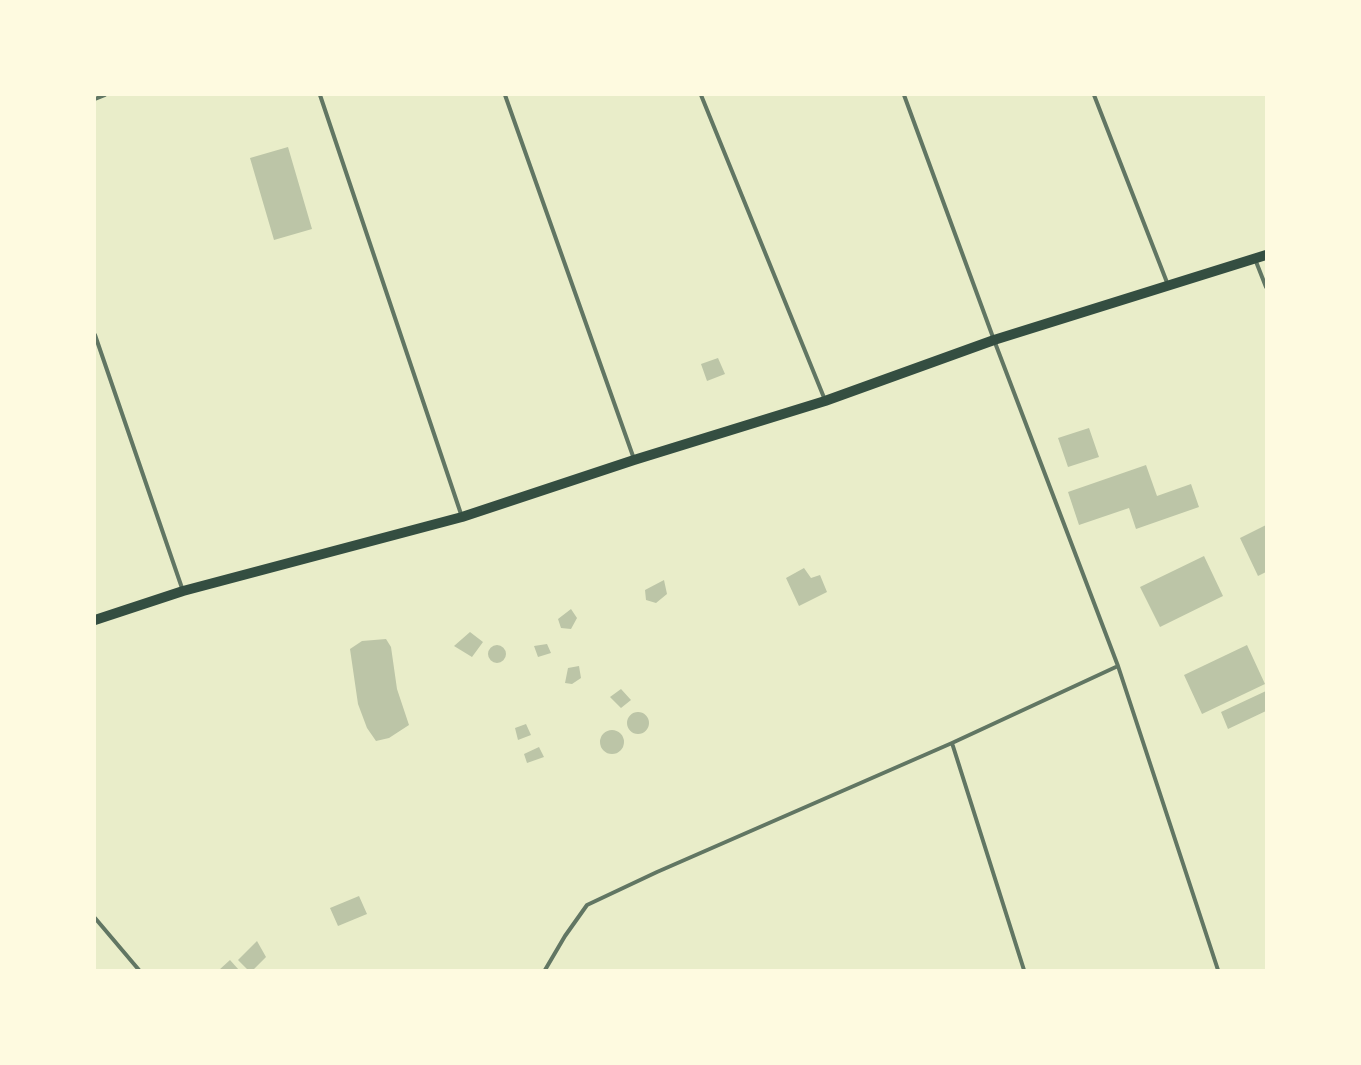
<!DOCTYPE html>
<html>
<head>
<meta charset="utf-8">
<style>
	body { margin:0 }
	#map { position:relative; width:1361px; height:1065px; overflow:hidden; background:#e9edc9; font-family:Arial,sans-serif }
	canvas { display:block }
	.frame { position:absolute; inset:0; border:96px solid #fefae0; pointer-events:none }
</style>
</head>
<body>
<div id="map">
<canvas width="1361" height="1065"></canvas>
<div class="frame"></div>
</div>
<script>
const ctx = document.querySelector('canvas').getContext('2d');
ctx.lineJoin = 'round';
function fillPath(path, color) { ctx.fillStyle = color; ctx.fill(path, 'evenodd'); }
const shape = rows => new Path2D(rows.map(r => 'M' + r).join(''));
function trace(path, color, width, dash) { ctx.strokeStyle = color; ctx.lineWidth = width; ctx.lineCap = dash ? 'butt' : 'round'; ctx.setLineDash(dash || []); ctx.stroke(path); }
fillPath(shape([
	[288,147,312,229,274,240,250,158],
	[718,358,725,374,707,381,701,364],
	[1089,428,1099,457,1068,467,1058,438],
	[1146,465,1157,496,1191,484,1199,507,1136,529,1129,508,1079,525,1068,492],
	[1266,525,1266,572,1258,576,1240,538],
	[1204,556,1223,596,1160,627,1140,587],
	[804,568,811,578,820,575,827,592,799,606,786,578],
	[664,580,667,594,656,603,646,600,645,590],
	[571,609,577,618,571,629,561,628,558,619],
	[470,632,483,642,472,657,454,646],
	[386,639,391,647,397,689,409,725,389,738,376,741,367,728,358,704,350,649,362,641],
	[547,644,551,653,538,657,534,646],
	[1247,645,1265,684,1202,714,1184,675],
	'488 654a9 9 0 1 1 18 0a9 9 0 1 1-18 0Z',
	[579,666,581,678,572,684,565,683,568,668],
	[621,689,631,700,621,708,610,697],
	[1266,691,1266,711,1228,729,1221,712],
	'627 723a11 11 0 1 1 22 0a11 11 0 1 1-22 0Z',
	[526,724,531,735,518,740,515,728],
	'600 742a12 12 0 1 1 24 0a12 12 0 1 1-24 0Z',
	[539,747,544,757,527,763,524,754],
	[359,896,367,914,338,926,330,908],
	[257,941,266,957,253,970,248,970,238,960],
	[230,960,239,970,219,970]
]), '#bcc5a7');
trace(shape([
	[320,95,462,517],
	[505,95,634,459],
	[701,95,825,400],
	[904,95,994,340,1118,666,1218,970],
	[1094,95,1168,285],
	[95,99,105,95],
	[1255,259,1266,287],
	[95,335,183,591],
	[952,743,1118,666],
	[95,918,139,970],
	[545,970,565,936,587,905,657,872,952,743,1024,970]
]), '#617663', 4);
trace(shape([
	[95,620,183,591,462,517,634,460,825,401,994,340,1266,255]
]), '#344e41', 10);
</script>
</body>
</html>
